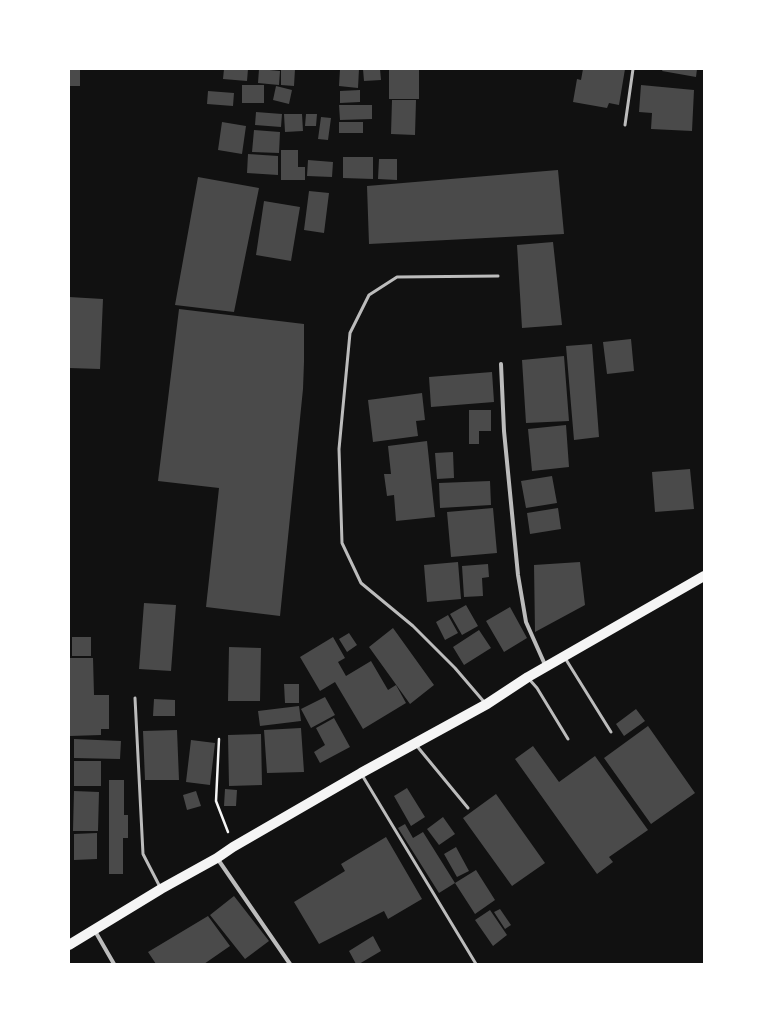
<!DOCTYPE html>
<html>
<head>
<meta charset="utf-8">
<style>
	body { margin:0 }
	#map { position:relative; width:773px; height:1033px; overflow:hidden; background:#111; font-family:Karla,sans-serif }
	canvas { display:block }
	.frame { position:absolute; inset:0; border:70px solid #fff; pointer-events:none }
</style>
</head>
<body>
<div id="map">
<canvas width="773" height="1033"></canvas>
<div class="frame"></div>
</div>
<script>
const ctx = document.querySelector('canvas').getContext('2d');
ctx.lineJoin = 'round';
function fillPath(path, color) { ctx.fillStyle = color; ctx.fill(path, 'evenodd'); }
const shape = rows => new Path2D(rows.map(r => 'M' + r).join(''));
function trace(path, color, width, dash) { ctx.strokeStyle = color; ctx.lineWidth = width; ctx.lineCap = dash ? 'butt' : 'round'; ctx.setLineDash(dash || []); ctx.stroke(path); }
fillPath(shape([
	[69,69,80,69,80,86,69,86],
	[224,69,248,69,247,81,223,79],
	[259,69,280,71,279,85,258,83],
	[281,69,295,69,294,86,281,85],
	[340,69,359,69,358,88,339,86],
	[363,69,380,69,381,80,364,81],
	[389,69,419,69,419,99,389,99],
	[583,69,625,69,619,105,609,103,607,108,573,102,577,79,581,80],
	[663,69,697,69,696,77,662,71],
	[242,85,264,85,264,103,242,103],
	[641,85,694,90,692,131,651,129,652,113,639,112],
	[276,86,292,90,289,104,273,100],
	[360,90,360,102,340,103,340,91],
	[208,91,234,93,233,106,207,104],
	[392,100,416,100,415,135,391,134],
	[339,105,372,105,372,119,340,120],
	[256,112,282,114,281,127,255,125],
	[284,114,302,114,303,131,285,132],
	[306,114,317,114,316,126,305,126],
	[321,117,331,118,328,140,318,139],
	[222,122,246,126,242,154,218,150],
	[339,122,363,122,363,133,339,133],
	[254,130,280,132,279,153,252,152],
	[281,150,298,150,298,167,305,167,305,180,281,180],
	[248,154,278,156,278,175,247,173],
	[343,157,373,157,373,179,343,178],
	[379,159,397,159,397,180,378,179],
	[308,160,333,162,332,177,307,176],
	[558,170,564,234,369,244,367,186],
	[198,177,259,188,234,312,175,305],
	[309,191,329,193,324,233,304,230],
	[264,201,300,207,291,261,256,255],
	[553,242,562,325,522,328,517,245],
	[69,297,103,299,100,369,69,368],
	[179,309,304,324,304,362,303,389,280,616,206,607,219,488,158,481],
	[631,339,634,371,607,374,603,342],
	[592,344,599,437,574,440,566,346],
	[564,356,569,421,526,423,522,360],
	[492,372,494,402,431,407,429,377],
	[422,393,425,420,416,421,418,436,373,442,368,400],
	[469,410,491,410,491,431,479,431,479,444,469,444],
	[566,425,569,467,532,471,528,429],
	[427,441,435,517,396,521,394,495,387,496,384,474,391,474,388,446],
	[453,452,454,478,437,479,435,453],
	[690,469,694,509,655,512,652,472],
	[552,476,557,503,526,508,521,481],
	[490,481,491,505,440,508,439,483],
	[493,508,497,553,451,557,447,512],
	[558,508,561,529,530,534,527,513],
	[458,562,461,599,427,602,424,565],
	[580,562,585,605,535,632,534,565],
	[488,564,489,577,482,578,483,596,464,597,462,566],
	[144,603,176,605,171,671,139,669],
	[466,605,478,626,462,635,450,614],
	[510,607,527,638,504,652,486,621],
	[448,615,458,633,445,640,436,622],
	[393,628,434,685,410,704,369,647],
	[479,630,491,648,464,665,453,647],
	[349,633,357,645,347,652,339,639],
	[72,637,91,637,91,656,72,656],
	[333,637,345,658,338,662,346,676,371,661,388,690,396,685,406,703,363,729,335,682,320,691,300,657],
	[229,647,261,648,260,701,228,701],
	[70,658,93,658,94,695,109,695,109,729,101,729,101,735,70,736],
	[284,684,299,684,299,703,285,703],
	[325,697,335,715,311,728,301,709],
	[154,699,175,700,175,716,153,716],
	[299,706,301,721,260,726,258,711],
	[636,709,645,721,624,736,616,724],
	[334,718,350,747,320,763,314,752,325,745,316,728],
	[648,726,695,793,651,824,604,758],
	[301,728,304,772,267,773,264,730],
	[177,730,179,780,145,780,143,731],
	[261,734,262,785,229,786,228,735],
	[74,739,121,741,120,759,74,758],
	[191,740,215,743,210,785,186,782],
	[533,746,559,782,595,756,648,830,609,857,613,862,597,874,515,759],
	[74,761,101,761,101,786,74,786],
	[109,780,124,780,124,815,128,815,128,838,123,838,123,874,109,874],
	[407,788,425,817,411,826,394,796],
	[225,789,237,790,236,806,224,806],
	[74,791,99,792,98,831,73,831],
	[196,791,201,806,187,810,183,795],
	[496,794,545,863,512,886,463,818],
	[443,817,455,834,439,845,427,829],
	[405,824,413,838,423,832,455,883,439,893,398,828],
	[97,833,97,859,74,860,74,834],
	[386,837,422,899,388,919,384,911,319,944,294,902,345,871,341,864],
	[456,847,469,871,457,877,444,854],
	[476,870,495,900,475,914,455,883],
	[234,896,269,941,245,959,210,915],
	[500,909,511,925,505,929,494,912],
	[490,910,507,935,493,946,475,920],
	[208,916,230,946,204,964,156,964,148,952],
	[373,936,381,951,359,964,356,964,349,951]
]), '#4a4a4a');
trace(shape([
	[219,739,216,801,228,832]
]), '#f5f5f5', 2.5);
trace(shape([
	[625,125,633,69],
	[565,658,611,732],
	[529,679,537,688,568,739],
	[135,698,143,854,160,887],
	[485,703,455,668,413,626,361,583,342,543,339,449,350,333,369,295,397,277,498,276],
	[416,745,468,808],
	[362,775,476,964]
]), '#bcbcbc', 3);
trace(shape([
	[501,364,504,431,518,575,526,622,546,667],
	[217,858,290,964],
	[95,931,114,964]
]), '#bcbcbc', 4);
trace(shape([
	[69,945,161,889,217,858,233,847,361,773,487,704,528,677,704,576]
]), '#f5f5f5', 10);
</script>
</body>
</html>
